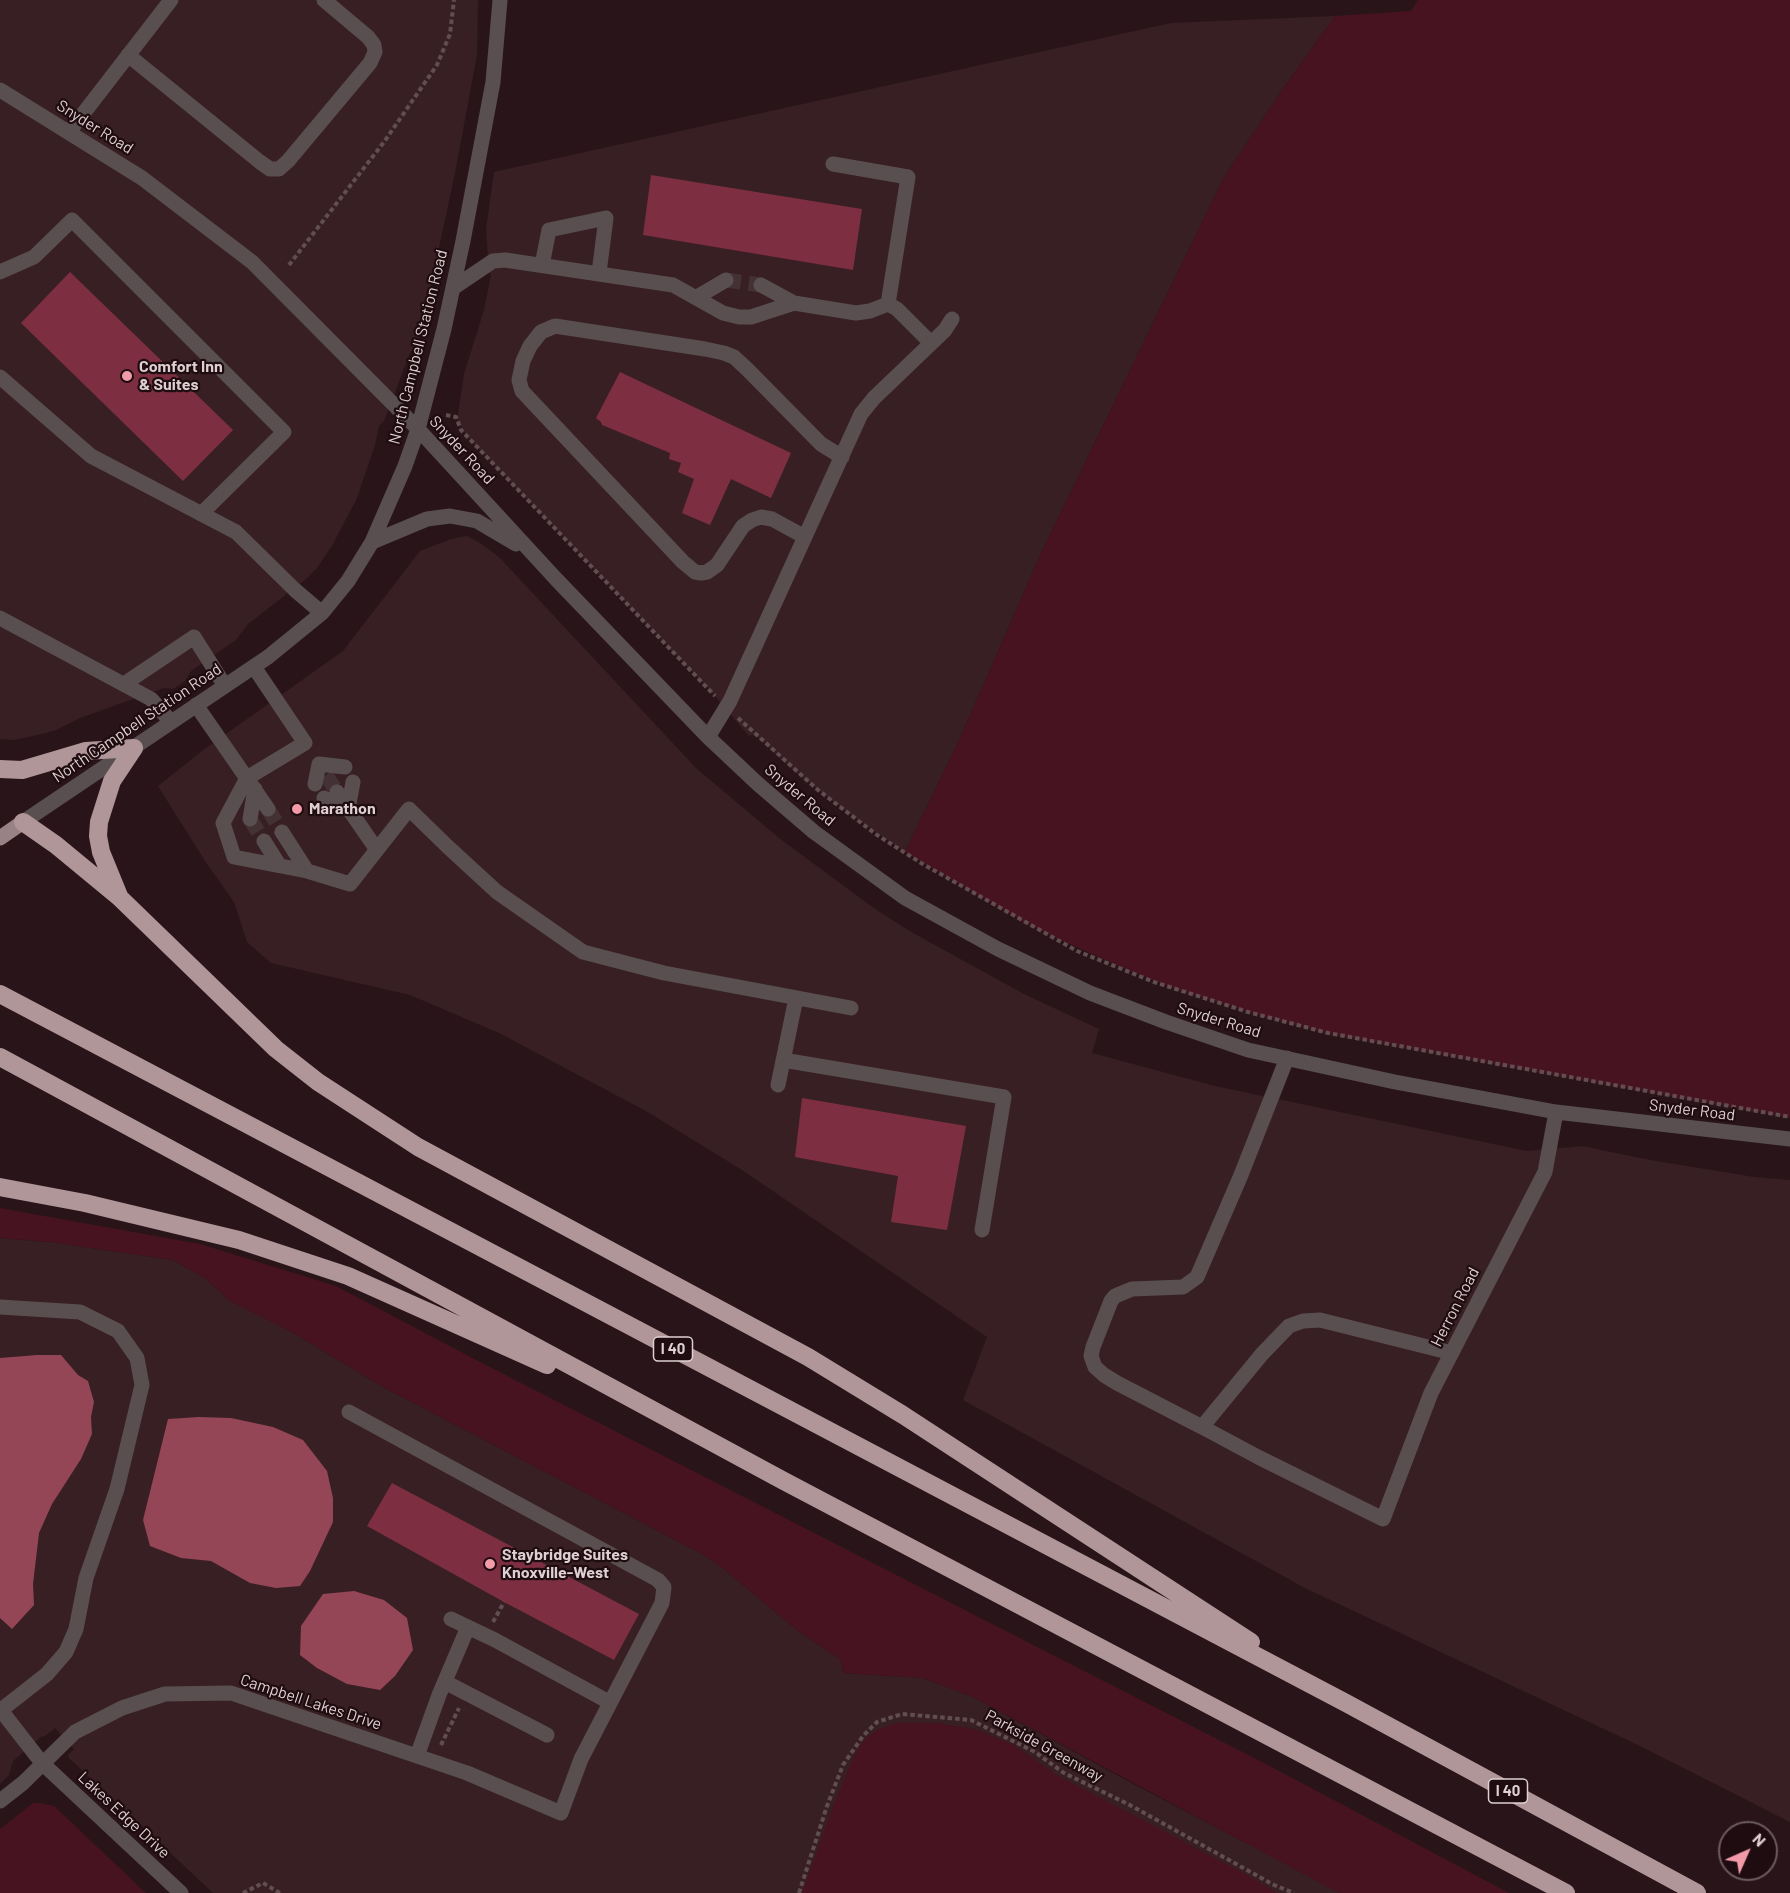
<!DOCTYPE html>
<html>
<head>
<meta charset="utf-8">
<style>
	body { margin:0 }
	#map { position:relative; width:1790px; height:1893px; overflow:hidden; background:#291519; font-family:Barlow,sans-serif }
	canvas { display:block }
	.north { position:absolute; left:1718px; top:1821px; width:60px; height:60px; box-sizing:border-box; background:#1f0c10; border:2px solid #6b5a5e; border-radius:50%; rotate:45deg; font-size:16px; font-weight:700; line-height:24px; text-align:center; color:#ded0d2 }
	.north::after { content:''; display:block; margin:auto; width:21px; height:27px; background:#f39aa9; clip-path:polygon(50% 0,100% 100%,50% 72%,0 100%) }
</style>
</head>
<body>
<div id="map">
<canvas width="1790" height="1893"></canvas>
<div class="north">N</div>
</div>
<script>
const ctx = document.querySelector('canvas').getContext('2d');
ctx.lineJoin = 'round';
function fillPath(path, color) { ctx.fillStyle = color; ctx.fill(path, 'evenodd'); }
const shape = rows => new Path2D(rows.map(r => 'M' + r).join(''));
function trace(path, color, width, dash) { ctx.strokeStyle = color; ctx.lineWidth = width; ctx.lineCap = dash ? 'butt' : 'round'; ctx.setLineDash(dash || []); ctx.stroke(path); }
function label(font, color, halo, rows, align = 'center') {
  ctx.font = font + ' Barlow,sans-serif'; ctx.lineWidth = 4.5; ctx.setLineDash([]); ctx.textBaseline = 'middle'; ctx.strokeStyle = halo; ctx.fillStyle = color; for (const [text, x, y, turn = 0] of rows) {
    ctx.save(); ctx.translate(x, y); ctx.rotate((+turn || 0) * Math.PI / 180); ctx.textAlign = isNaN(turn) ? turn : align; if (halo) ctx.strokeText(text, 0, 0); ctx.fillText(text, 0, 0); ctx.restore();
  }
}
fillPath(shape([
	[0,0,478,0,477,55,455,173,422,327,418,342,410,353,384,421,379,426,375,445,357,498,333,544,317,568,306,579,248,624,236,640,191,671,185,681,173,689,164,688,80,718,54,731,15,740,0,739],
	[1335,16,1284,87,1224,177,1042,551,960,738,905,852,844,810,795,772,754,734,749,736,713,694,471,441,457,421,464,374,484,310,491,275,489,272,486,229,494,172,1171,23],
	[467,536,480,543,499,557,696,768,779,838,875,909,913,933,1024,994,1099,1029,1092,1053,1215,1086,1527,1151,1582,1146,1650,1160,1754,1177,1790,1180,1790,1822,1640,1746,1305,1588,963,1400,987,1337,742,1170,646,1111,499,1033,410,995,271,963,247,942,234,902,205,861,158,786,202,751,343,651,420,551,451,539],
	[0,1238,50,1242,173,1260,205,1278,230,1301,290,1331,383,1387,702,1554,719,1565,798,1631,840,1659,844,1673,923,1678,973,1697,1137,1786,1342,1893,213,1893,69,1758,68,1755,74,1749,55,1728,45,1736,41,1737,13,1761,9,1775,0,1784]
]), '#381f23');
fillPath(shape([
	[1418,0,1790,0,1790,1118,1328,1034,1268,1018,1180,991,1121,967,1028,925,905,852,960,738,1042,551,1224,177,1284,87,1335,16,1411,11],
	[0,1208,200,1244,336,1286,478,1361,1264,1763,1509,1893,1339,1893,973,1697,923,1678,844,1673,840,1659,798,1631,719,1565,702,1554,383,1387,290,1331,230,1301,205,1278,173,1260,50,1242,0,1238],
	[897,1723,937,1723,974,1729,1012,1744,1057,1775,1247,1875,1277,1893,802,1893,832,1809,857,1750,866,1738,879,1729],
	[33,1803,41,1803,54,1806,146,1893,0,1893,0,1829]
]), '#471320');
fillPath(shape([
	[37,1355,61,1355,78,1375,88,1381,94,1402,91,1417,92,1434,81,1459,52,1504,39,1533,33,1584,34,1605,12,1629,0,1618,0,1358],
	[199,1417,231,1418,273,1427,303,1440,327,1471,333,1498,333,1522,310,1571,300,1586,276,1588,250,1583,211,1561,181,1558,150,1546,143,1520,168,1419],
	[354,1591,384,1600,407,1618,413,1650,395,1676,380,1690,347,1684,317,1668,300,1655,301,1626,323,1594]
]), '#954656');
fillPath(shape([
	[651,175,862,209,853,270,643,235],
	[70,272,233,430,183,481,21,323],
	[620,372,791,453,771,498,731,479,710,525,682,513,694,479,678,472,681,463,669,459,670,453,602,425,601,422,596,418],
	[802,1098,966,1126,947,1230,891,1222,898,1176,795,1157],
	[392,1483,639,1614,614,1660,504,1602,367,1526]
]), '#7d2f41');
trace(shape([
	[726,280,761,285],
	[326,775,337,792],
	[268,809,282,832],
	[250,819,264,841]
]), '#443135', 15, [15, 8]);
trace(shape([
	[289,265,384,142,437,65,450,34,454,0],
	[446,415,456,417,461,430,715,696],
	[738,718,818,790,877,835,921,863,1077,951,1154,982,1248,1012,1328,1033,1790,1117],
	[493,1622,504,1602],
	[441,1745,459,1708],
	[243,1893,263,1883,280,1893],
	[799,1893,827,1806,843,1765,863,1736,877,1722,902,1714,971,1720,1035,1752,1064,1773,1128,1804,1274,1885,1294,1893]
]), '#614e52', 4, [4.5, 3]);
trace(shape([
	[128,55,260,162,270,169,279,169,288,161,370,63,375,52,374,45,368,37,324,0],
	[0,90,142,178,252,262,418,429,556,579,708,737,758,784,814,832,905,898,998,949,1090,993,1166,1022,1248,1050,1395,1082,1556,1112,1790,1139],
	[69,132,171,0],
	[833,164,908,177,888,304],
	[542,265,549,230,606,218,599,273],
	[0,272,34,257,72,220,284,432,201,514],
	[761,285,794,303],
	[453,288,493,261,505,260,673,285,723,313,739,317,751,317,794,303,856,313,870,311,888,304,897,309,931,343],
	[697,297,726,280],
	[0,377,91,456,236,532,295,590,322,613],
	[805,537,772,519,761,517,752,520,743,526,717,565,707,572,701,573,695,572,683,562,522,391,519,380,523,361,530,346,541,332,555,326,705,349,724,353,734,357,747,369,821,444,842,457],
	[372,542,427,519,450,516,477,521,516,544],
	[0,618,151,699,171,722],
	[254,667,305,743,247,778,223,823,234,857,307,871],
	[124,684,194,637,225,686],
	[196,705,268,809],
	[708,737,730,701,861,414,874,398,945,330,952,319],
	[315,784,319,764,345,767],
	[337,792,377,850],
	[324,798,348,809,353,782],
	[250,819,255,789],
	[23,822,268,657,322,613,348,581,372,542,405,466,418,429,444,329,463,241,493,82,500,0],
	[282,832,307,871,350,884,409,809,447,846,497,892,583,952,664,973,851,1008],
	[264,841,279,865],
	[1287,1058,1241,1175,1197,1277,1183,1287,1132,1289,1115,1296,1111,1301,1093,1347,1091,1356,1095,1367,1104,1375,1117,1383,1202,1427,1262,1354,1289,1326,1303,1321,1320,1320,1452,1353],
	[783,1060,1004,1097,982,1230],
	[778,1085,796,998],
	[0,1307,80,1312,118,1331,137,1358,142,1385,117,1489,86,1578,76,1629,66,1652,47,1674,1,1710],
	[1202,1427,1258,1457,1383,1519,1431,1393,1545,1172,1556,1112],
	[451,1619,495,1640,609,1702],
	[445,1682,547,1735],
	[0,1709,42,1763,181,1893],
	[417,1756,439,1695,468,1627],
	[0,1801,23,1783,75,1732,122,1708,165,1694,231,1693,467,1773,561,1813,581,1759,662,1603,664,1587,658,1580,349,1412]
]), '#594f50', 15);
trace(shape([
	[0,838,23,822]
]), '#988285', 15);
trace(shape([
	[0,769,22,770,86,751,134,748],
	[23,822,56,845,119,897,276,1049,318,1082,418,1147,808,1357,903,1415,1251,1642],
	[119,896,101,852,98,836,99,822,112,781,134,748],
	[0,994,1346,1703,1697,1893],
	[0,1057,782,1480,1566,1893],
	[0,1187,85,1203,239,1240,348,1276,547,1365]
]), '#b09699', 18);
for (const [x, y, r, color] of [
	[127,376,6,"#f39aa9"],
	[297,809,6,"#f39aa9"],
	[490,1564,6,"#f39aa9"]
]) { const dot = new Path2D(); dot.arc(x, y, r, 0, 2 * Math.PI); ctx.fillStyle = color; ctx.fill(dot); trace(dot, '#1f0c10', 2); }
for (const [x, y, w] of [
	[673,1349,39],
	[1508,1791,39]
]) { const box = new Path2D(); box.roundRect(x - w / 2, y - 12, w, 24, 4.5); ctx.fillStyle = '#1f0c10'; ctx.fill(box); trace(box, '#ded0d2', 1.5); }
label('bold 15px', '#ded0d2', null, [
	["I 40",673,1349],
	["I 40",1508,1791]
]);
label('16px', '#ded0d2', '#1f0c10', [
	["Snyder Road",95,127,32],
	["North Campbell Station Road",418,347,-76],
	["Snyder Road",462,450,47],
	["North Campbell Station Road",137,723,-34],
	["Snyder Road",800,795,40],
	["Snyder Road",1219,1020,17],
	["Snyder Road",1692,1110,7],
	["Herron Road",1455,1307,-63],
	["Campbell Lakes Drive",311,1702,18],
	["Parkside Greenway",1044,1746,29],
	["Lakes Edge Drive",124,1815,43]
]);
label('bold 16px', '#ded0d2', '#1f0c10', [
	["Comfort Inn",139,367],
	["& Suites",139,385],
	["Marathon",309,809],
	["Staybridge Suites",502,1555],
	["Knoxville-West",502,1573]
], 'left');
</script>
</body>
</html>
